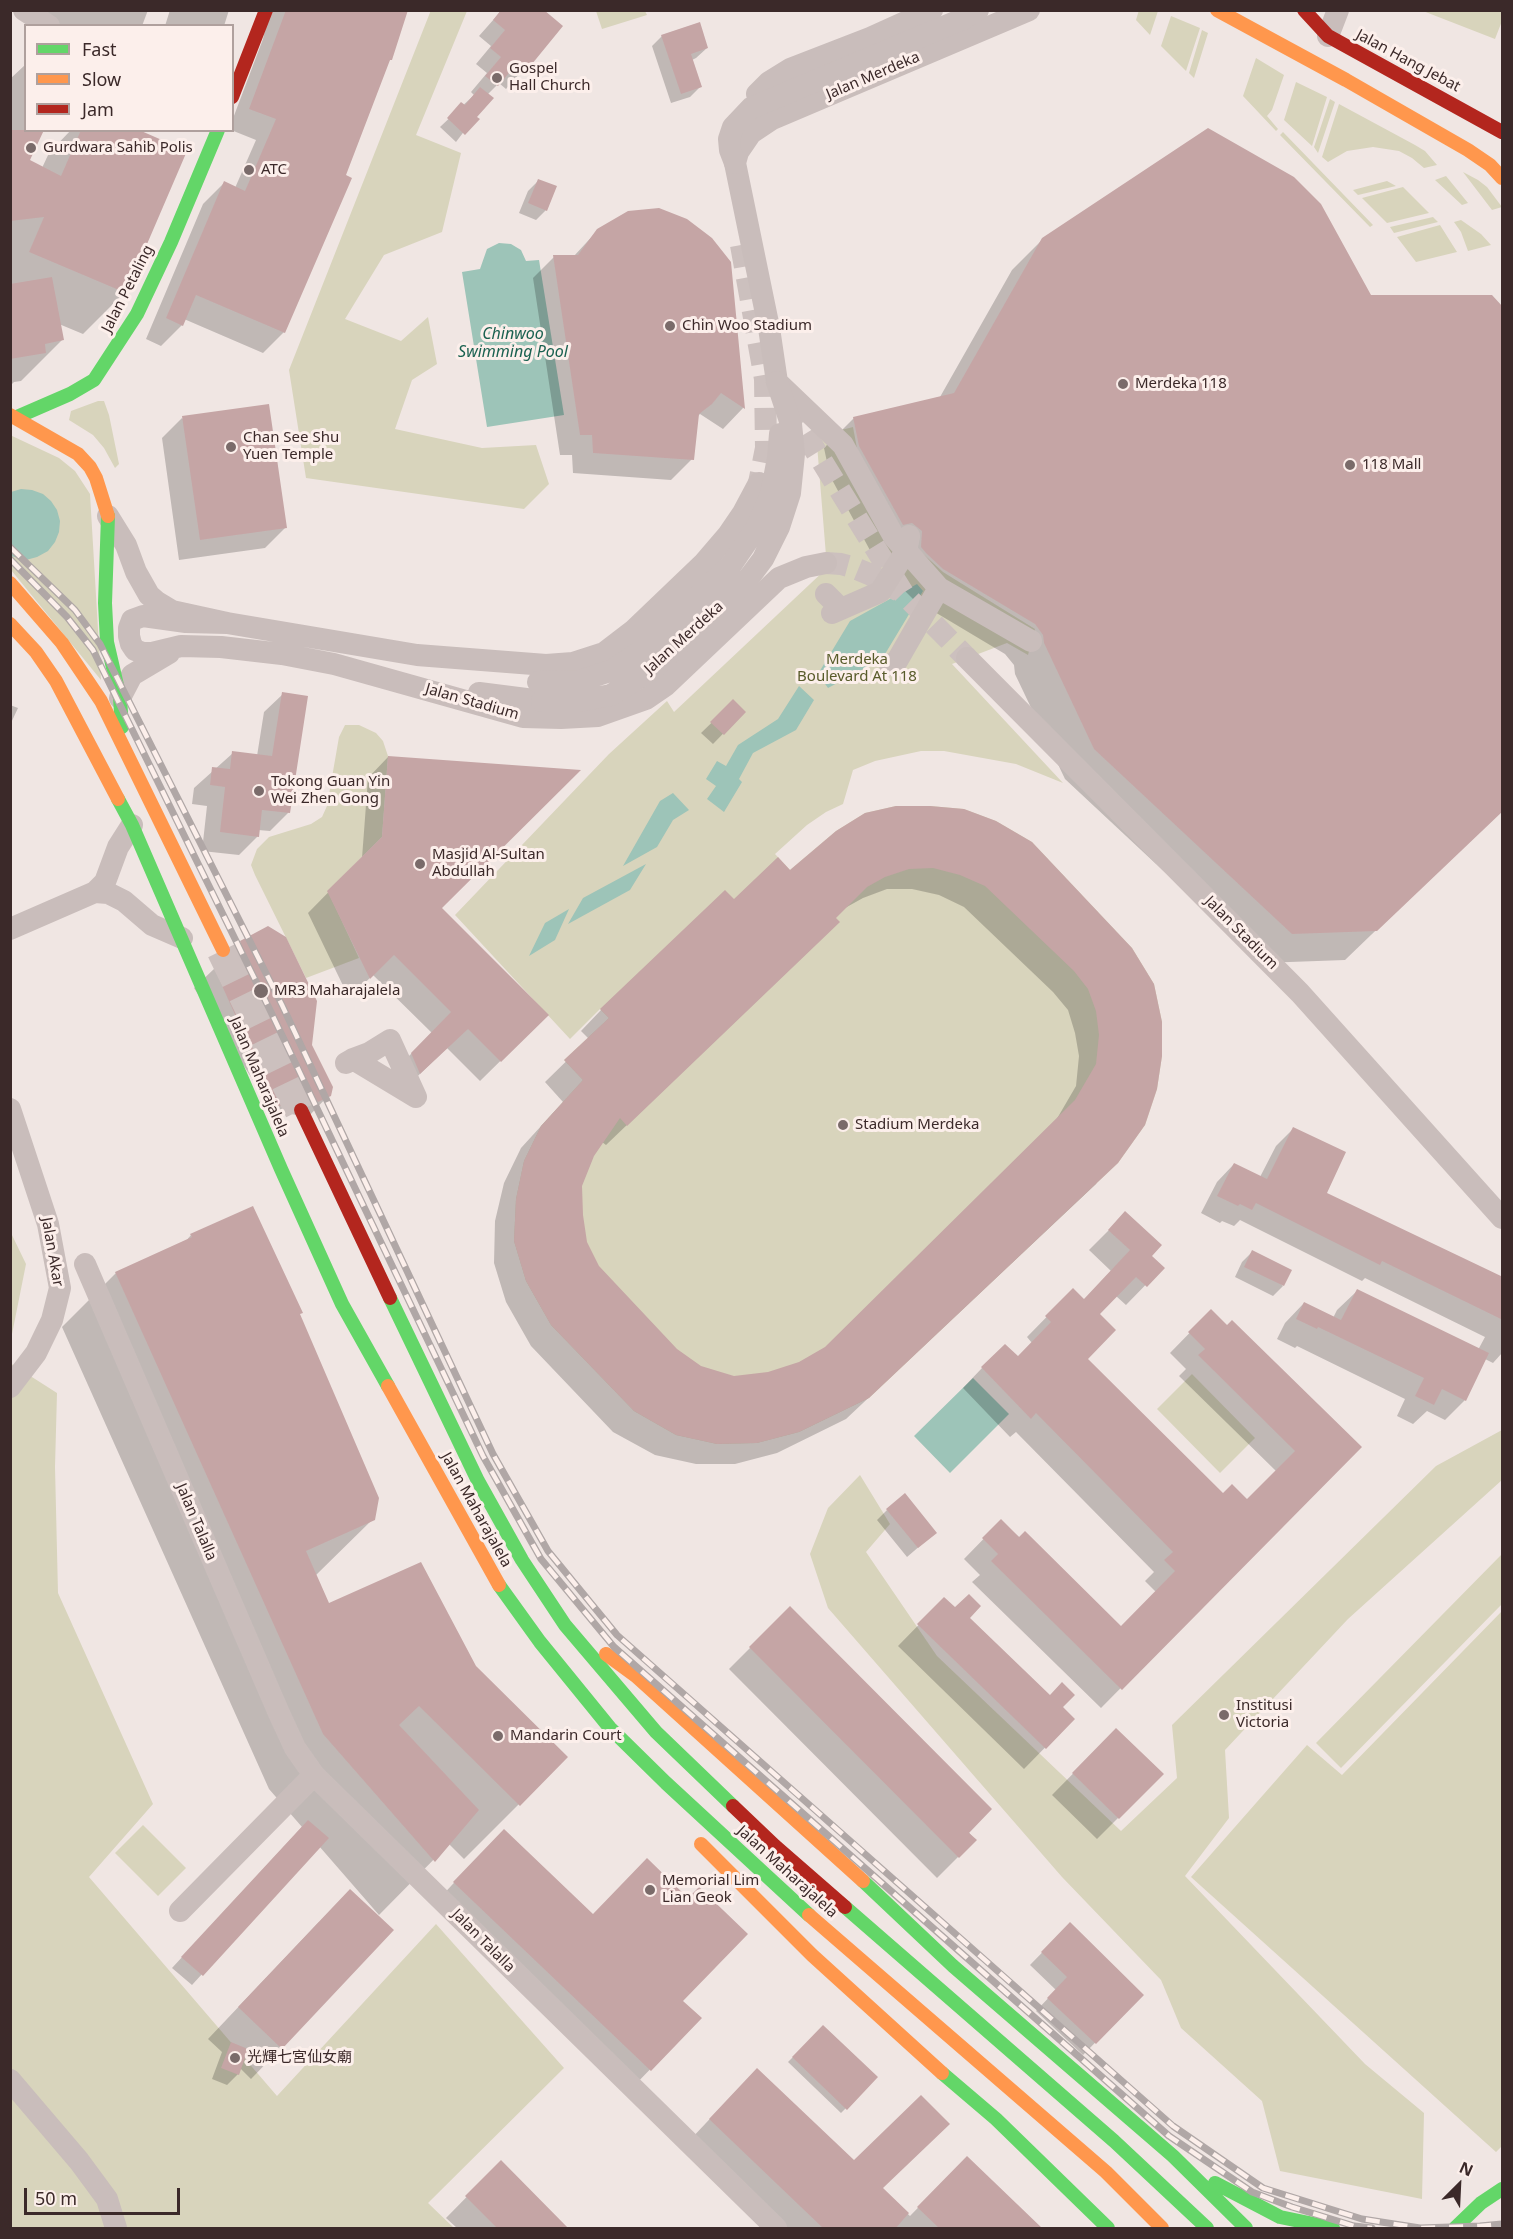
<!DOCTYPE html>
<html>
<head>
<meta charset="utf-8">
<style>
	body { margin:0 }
	#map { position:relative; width:1513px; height:2239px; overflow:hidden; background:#f0e6e3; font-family:"Noto Sans",sans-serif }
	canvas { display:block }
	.frame { position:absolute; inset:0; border:12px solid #3b2929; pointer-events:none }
	.legend { position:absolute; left:24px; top:24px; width:210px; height:108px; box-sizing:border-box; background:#fcefeb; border:2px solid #afa09d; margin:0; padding:8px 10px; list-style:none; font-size:18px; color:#3b2929 }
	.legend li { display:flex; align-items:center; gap:12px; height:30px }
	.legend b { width:30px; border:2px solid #afa09d }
	.north { position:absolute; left:1429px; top:2155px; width:60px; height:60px; -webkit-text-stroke:4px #fcefeb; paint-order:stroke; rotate:24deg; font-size:16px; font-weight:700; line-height:24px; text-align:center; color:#3b2929 }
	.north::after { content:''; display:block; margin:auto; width:21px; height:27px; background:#3b2929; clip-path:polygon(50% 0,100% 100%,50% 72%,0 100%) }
	.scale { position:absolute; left:24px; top:2188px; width:156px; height:27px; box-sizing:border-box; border:3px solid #3b2929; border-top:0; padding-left:8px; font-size:18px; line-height:21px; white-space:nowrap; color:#3b2929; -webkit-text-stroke:4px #fcefeb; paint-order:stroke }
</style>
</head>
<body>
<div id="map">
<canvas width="1513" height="2239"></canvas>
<div class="frame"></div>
<ul class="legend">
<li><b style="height:8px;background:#63d668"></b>Fast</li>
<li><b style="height:8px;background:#ff974d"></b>Slow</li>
<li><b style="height:8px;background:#b3261e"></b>Jam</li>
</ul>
<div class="north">N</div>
<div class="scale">50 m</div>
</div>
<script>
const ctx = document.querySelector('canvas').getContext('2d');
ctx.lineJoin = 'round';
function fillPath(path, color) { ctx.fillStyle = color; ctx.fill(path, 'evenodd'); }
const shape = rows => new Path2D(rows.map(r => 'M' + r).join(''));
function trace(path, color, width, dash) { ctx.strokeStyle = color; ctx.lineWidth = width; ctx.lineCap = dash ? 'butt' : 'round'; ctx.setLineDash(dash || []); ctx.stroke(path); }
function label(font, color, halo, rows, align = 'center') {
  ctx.font = font + ' "Noto Sans","Noto Sans SC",sans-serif'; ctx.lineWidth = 6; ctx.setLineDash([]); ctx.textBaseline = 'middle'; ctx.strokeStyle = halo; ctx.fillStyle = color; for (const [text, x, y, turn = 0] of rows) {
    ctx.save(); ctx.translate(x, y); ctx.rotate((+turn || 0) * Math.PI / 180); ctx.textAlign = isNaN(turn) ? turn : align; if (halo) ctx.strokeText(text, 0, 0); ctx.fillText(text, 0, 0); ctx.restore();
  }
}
fillPath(shape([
	[431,10,467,11,416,135,461,153,442,232,384,255,345,319,401,341,428,317,437,364,412,380,395,429,482,448,536,445,549,484,524,509,306,478,289,370],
	[1139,10,1158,11,1150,35,1136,20],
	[596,11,645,11,647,15,602,29],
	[1423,11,1502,11,1502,21,1495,39],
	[1171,16,1200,28,1186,71,1161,46],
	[1202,30,1208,33,1194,78,1189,73],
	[1256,58,1284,75,1272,110,1267,116,1278,129,1276,131,1243,96],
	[1296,82,1327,97,1312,146,1284,120],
	[1330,99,1335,102,1318,153,1314,147],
	[1339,104,1415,145,1425,151,1437,165,1424,168,1412,158,1399,151,1373,147,1347,151,1328,162,1322,157],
	[1283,132,1373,225,1370,227,1280,135],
	[1463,172,1478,180,1487,187,1502,207,1492,210],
	[1446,176,1468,203,1462,205,1435,180],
	[1387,181,1396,186,1358,195,1353,190],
	[1403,187,1429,213,1387,223,1362,198],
	[1433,217,1438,222,1394,233,1390,227],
	[1461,220,1481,234,1491,245,1468,251,1461,232,1454,222],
	[1440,225,1457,252,1416,262,1397,237],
	[98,401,104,401,109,415,119,464,115,468,104,448,93,435,69,420,71,411],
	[853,427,859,459,908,540,943,572,1035,629,1028,655,1007,643,952,664,1063,783,1016,764,944,751,921,751,875,761,853,770,843,804,826,812,807,825,775,854,790,870,836,831,865,813,896,806,930,806,964,809,996,821,1032,842,1132,948,1154,984,1162,1022,1162,1056,1157,1089,1145,1125,1118,1163,869,1398,799,1432,757,1443,717,1444,676,1435,634,1411,551,1325,526,1281,514,1241,516,1199,524,1161,541,1126,583,1080,564,1060,609,1018,600,1009,570,1039,455,915,609,754,667,701,674,712,827,568,816,432,841,430],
	[10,435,59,458,75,471,90,494,101,680,11,570],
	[345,725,359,725,376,733,383,741,388,756,382,837,328,891,359,958,306,978,255,875,251,865,257,849,269,837,311,824,322,817,327,806,339,737],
	[11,1233,26,1264,11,1339],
	[10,1363,57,1393,55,1467,58,1593,153,1804,89,1877,277,2096,436,1924,564,2068,428,2203,454,2228,11,2228],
	[1192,1374,1255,1438,1220,1473,1157,1409],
	[1502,1430,1502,1480,1348,1619,1225,1750,1229,1818,1185,1876,1365,2064,1424,2113,1422,2199,1280,2171,1262,2101,1181,2028,1161,1980,1062,1877,828,1608,810,1554,828,1508,860,1475,890,1524,866,1552,937,1656,1121,1831,1177,1778,1172,1725,1436,1466],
	[1502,1554,1502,1604,1341,1768,1316,1743],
	[1502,1611,1502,2146,1496,2152,1191,1877,1307,1745,1342,1775],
	[143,1825,186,1868,158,1896,115,1853]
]), '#d8d4bc');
fillPath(shape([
	[499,243,511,244,521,250,526,261,539,260,564,415,487,427,462,272,480,269,487,249],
	[21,489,32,490,43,494,51,501,57,510,60,521,59,532,55,542,48,551,37,557,26,560,11,556,11,492],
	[917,584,923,591,882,659,828,688,818,674,850,621],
	[799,686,814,700,796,730,753,753,739,779,742,782,724,812,707,799,716,786,706,779,717,761,726,766,738,745,778,719],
	[673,793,689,810,673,820,657,847,623,866,660,801],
	[646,864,630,890,568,924,583,898],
	[569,909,555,940,529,956,545,923],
	[973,1378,1009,1414,950,1473,914,1436]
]), '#9dc4b8');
fillPath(shape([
	[36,10,148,10,142,26,60,26],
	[170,10,229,10,224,26,165,26],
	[269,10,407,10,390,60,387,63,284,332,263,353,184,319,182,325,161,346,146,339,203,204,224,183,235,188,256,140,231,130,232,130,232,121,263,39],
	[502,10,561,26,506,89,499,83,487,95,475,117,456,142,440,127,474,95,471,92,487,73,476,64,491,46,479,36],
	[662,36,707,48,696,58,692,60,700,87,690,97,671,103,652,46],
	[25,65,28,161,42,168,49,153,71,130,135,130,125,292,83,334,59,324,62,340,21,381,14,382,10,386,10,79],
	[538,181,546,210,536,220,519,213,528,191],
	[598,230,730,262,743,408,723,429,700,414,697,417,692,459,671,480,573,473,572,455,560,455,533,278,554,257,574,256],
	[1043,239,1502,809,1345,960,1262,963,1065,779,1015,674,1014,665,1005,654,913,599,891,577,892,561,882,552,872,554,830,476,824,448,854,418,940,397,1012,270],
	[182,418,286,527,265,548,179,560,162,438],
	[283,694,289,812,270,831,258,830,258,836,239,855,202,851,207,806,192,804,194,788,233,753,257,756,264,712],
	[733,702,744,712,713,744,701,733],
	[10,705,18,708,10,725],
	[388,757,440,908,547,1015,480,1081,447,1048,400,1093,391,1074,432,1033,373,975,349,998,308,913,362,858,368,778],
	[930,807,1161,1056,1096,1184,846,1419,777,1453,735,1464,696,1464,655,1455,613,1432,531,1346,506,1302,494,1263,495,1221,504,1183,521,1148,563,1102,545,1082,589,1039,581,1031,601,1010,734,901],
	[887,889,912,889,939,895,964,907,1053,992,1068,1010,1075,1033,1079,1056,1076,1086,1055,1122,826,1348,800,1364,768,1373,733,1377,701,1367,676,1350,598,1267,585,1243,581,1215,581,1185,593,1156,602,1142,606,1145,817,943,834,918,845,908,863,898],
	[241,943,310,1045,329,1095,308,1117,280,1112,274,1113,194,988,215,968,221,970,220,964],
	[1293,1129,1325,1193,1502,1278,1502,1353,1493,1363,1485,1359,1465,1400,1445,1420,1427,1411,1413,1424,1397,1416,1405,1399,1297,1346,1295,1348,1277,1339,1285,1323,1304,1303,1333,1318,1337,1310,1357,1291,1478,1350,1485,1337,1365,1278,1362,1281,1240,1220,1234,1226,1222,1221,1220,1223,1201,1213,1217,1182,1234,1164,1260,1177,1276,1146],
	[1125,1214,1149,1256,1162,1268,1126,1305,1116,1296,1098,1314,1085,1359,1223,1495,1247,1501,1276,1471,1179,1376,1186,1369,1170,1353,1211,1311,1359,1447,1101,1708,972,1582,980,1575,964,1559,1001,1521,1121,1628,1156,1592,1145,1581,1154,1572,1016,1432,1010,1437,963,1388,982,1368,1018,1358,1032,1343,1027,1337,1073,1290,1084,1300,1111,1271,1089,1250],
	[191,1235,299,1314,373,1519,315,1576,328,1605,475,1667,566,1757,464,1859,449,1844,379,1915,319,1846,192,1985,172,1968,302,1827,269,1789,62,1327,116,1273,185,1242],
	[1252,1252,1283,1286,1273,1296,1235,1277,1242,1262],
	[887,1510,935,1533,907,1557,877,1520],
	[944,1599,1073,1719,1024,1769,898,1646],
	[790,1608,975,1840,937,1878,729,1669],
	[1116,1730,1162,1774,1097,1839,1052,1795],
	[484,1851,681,2001,700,2018,630,2090,435,1903],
	[319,1922,281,2048,251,2079,240,2068,238,2074,227,2085,212,2079,222,2052,208,2039],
	[1070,1924,1142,1995,1083,2055,1036,2011,1056,1990,1030,1965],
	[823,2027,876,2078,841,2113,788,2062],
	[737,2090,882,2189,910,2216,947,2178,1041,2228,783,2228,690,2140],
	[501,2162,567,2228,457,2228,446,2218]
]), '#0003');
fillPath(shape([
	[286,10,408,10,392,60,390,60,346,175,352,178,285,333,196,295,183,326,166,318,224,181,245,191,276,119,249,109],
	[501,10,544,10,563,26,523,75,514,67,498,86,485,76,501,57,490,48,505,30,493,20],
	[700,22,708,48,691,54,702,87,681,94,661,35],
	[480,87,494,98,477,117,480,119,465,135,447,118,461,102,465,105],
	[1208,128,1294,177,1321,204,1371,295,1492,295,1503,307,1503,811,1377,931,1292,934,1094,749,1044,643,1043,635,1035,624,943,569,926,553,921,547,922,531,912,523,903,525,859,446,853,417,954,393,1042,238],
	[10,130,44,130,30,160,61,176,81,130,139,130,187,151,126,293,29,252,44,217,10,221],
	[538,179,557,186,547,211,528,203],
	[659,208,687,219,712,238,731,262,745,409,721,393,712,404,699,414,694,460,593,453,592,435,580,435,553,255,578,255,597,229,628,211],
	[52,277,64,340,45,344,46,353,10,359,10,284],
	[269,404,287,528,200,540,182,416],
	[282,692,308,696,290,813,262,810,259,837,220,832,225,787,210,785,212,767,230,769,232,751,272,756],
	[733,699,746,712,724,735,710,722],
	[388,756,581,770,442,908,549,1015,501,1062,468,1029,420,1074,411,1053,451,1012,394,955,370,979,327,891,382,837],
	[896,806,930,806,964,809,996,821,1032,842,1132,948,1154,984,1162,1022,1162,1056,1157,1089,1145,1125,1118,1163,869,1398,799,1432,757,1443,717,1444,676,1435,634,1411,551,1325,526,1281,514,1241,516,1199,524,1161,541,1126,583,1080,564,1060,609,1018,600,1009,725,890,734,899,778,857,790,870,836,831,865,813],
	[933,868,960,875,985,886,1074,971,1088,989,1096,1011,1099,1035,1096,1064,1075,1100,825,1347,799,1362,768,1372,734,1376,701,1366,677,1349,599,1266,587,1242,583,1215,582,1186,594,1156,620,1118,627,1126,840,922,836,918,867,887,885,877,909,869],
	[268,926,286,937,317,1001,312,1045,333,1087,331,1096,318,1102,311,1094,302,1091,292,1093,286,1099,283,1106,276,1106,215,970,214,966,222,969,232,967,239,960,242,952,240,941],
	[1293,1127,1346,1152,1327,1193,1503,1277,1503,1320,1382,1261,1380,1265,1256,1203,1252,1210,1240,1204,1238,1206,1217,1196,1234,1163,1267,1179],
	[253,1206,303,1313,300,1314,379,1498,375,1520,306,1551,329,1603,421,1562,476,1666,568,1757,520,1806,419,1706,399,1725,479,1810,435,1862,323,1734,115,1272,192,1237,190,1234],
	[1125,1211,1162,1245,1152,1256,1165,1268,1147,1287,1136,1277,1100,1314,1116,1330,1088,1359,1223,1493,1232,1484,1247,1499,1295,1451,1198,1355,1205,1349,1188,1332,1211,1309,1227,1325,1232,1320,1362,1447,1122,1690,991,1561,998,1554,982,1538,1001,1519,1019,1537,1025,1531,1121,1626,1175,1571,1164,1560,1173,1552,1036,1413,1031,1419,981,1367,1005,1344,1018,1356,1051,1322,1045,1316,1073,1288,1084,1299,1130,1250,1108,1230],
	[1252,1250,1292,1270,1284,1286,1244,1267],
	[1357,1289,1489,1353,1466,1401,1442,1389,1434,1405,1415,1396,1424,1378,1318,1327,1317,1329,1296,1319,1304,1302,1341,1320],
	[905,1493,937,1533,918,1548,886,1509],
	[969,1594,981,1606,970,1618,1050,1695,1062,1682,1075,1695,1063,1707,1075,1719,1046,1749,917,1624,944,1597,955,1607],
	[790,1606,992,1809,969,1833,977,1840,959,1858,749,1647],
	[1116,1728,1164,1774,1119,1819,1072,1773],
	[308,1820,329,1838,203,1976,181,1957],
	[504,1829,593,1914,647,1858,688,1898,699,1887,748,1934,683,2001,702,2018,651,2071,453,1882],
	[350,1889,394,1930,282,2049,238,2007],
	[1070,1922,1144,1995,1096,2044,1047,1998,1067,1977,1041,1952],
	[823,2025,878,2077,847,2110,792,2057],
	[231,2042,248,2049,239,2075,221,2068],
	[757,2068,854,2160,921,2095,950,2124,883,2188,909,2213,895,2229,824,2229,709,2119],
	[967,2156,1043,2229,940,2229,917,2207],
	[501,2160,569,2229,498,2229,465,2196]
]), '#c5a5a5');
trace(shape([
	[741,245,765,379,766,448,759,483],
	[786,407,799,424,903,593,967,658],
	[826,563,841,564,852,567,869,574,899,591]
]), '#ccc0be', 22, [22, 11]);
trace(shape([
	[223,950,301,1110]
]), '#ccc0be', 33, [33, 16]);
trace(shape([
	[24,10,49,26],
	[1029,10,772,119,751,133,738,152,735,163,769,328,777,382,843,445,894,537,939,588,1031,641],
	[1328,36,1338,10],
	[757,94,769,82,790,69,870,38,932,10],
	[108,516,126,545,136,572,149,595,157,602,172,611,227,623,417,655,546,665,573,663,604,653,634,630,704,563,728,535,743,513,759,483],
	[826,594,841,609],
	[832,613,880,592,906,551,909,536],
	[227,623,186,622,143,616,132,620,129,628,129,636,131,644,135,650,143,653,152,653,181,646,221,647,282,654,334,664,523,717,561,718,598,716,646,699,665,686,779,578,806,567,826,563],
	[967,658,1300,993,1502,1218],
	[890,665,897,661,939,588],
	[479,693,542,701],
	[120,698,132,675,169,653],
	[95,892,108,893,124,901,152,925,182,938],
	[10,929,95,892,105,882,118,847,132,825],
	[346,1063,353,1059,369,1053,390,1040,416,1097,353,1059],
	[10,1109,48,1224,60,1288,52,1320,36,1353,10,1387],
	[85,1264,278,1711,295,1748,314,1775],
	[180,1911,314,1775,776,2228],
	[10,2080,79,2161,107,2199,116,2228]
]), '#c9bdbb', 22);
trace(shape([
	[17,417,70,394,94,380,137,314,171,242,218,130],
	[108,516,105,603,107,642,120,698,122,727],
	[118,799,132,825,281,1169,342,1304,388,1386],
	[390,1298,478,1481,522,1560,565,1625,656,1732,733,1806],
	[499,1585,540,1642,610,1728,666,1783,809,1915],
	[863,1881,953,1966,1173,2156,1246,2228],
	[845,1907,1114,2141,1207,2228],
	[942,2073,996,2119,1108,2228],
	[1215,2183,1280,2217,1333,2228],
	[1455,2228,1481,2203,1502,2189]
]), '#63d668', 14);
trace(shape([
	[1217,10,1346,80,1468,150,1490,165,1502,178],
	[10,415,78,454,90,467,96,478,108,516],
	[10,583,62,643,101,701,223,950],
	[10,624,36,652,56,681,118,799],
	[388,1386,499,1585],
	[606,1654,636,1676,863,1881],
	[701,1844,812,1955,942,2073],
	[809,1915,1106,2172,1162,2228]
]), '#ff974d', 14);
trace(shape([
	[1304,10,1328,36,1502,132],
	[232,97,266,10],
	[301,1110,390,1298],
	[733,1806,775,1846,845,1907]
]), '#b3261e', 14);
const rail = shape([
	[10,547,75,610,100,644,282,1005,493,1454,548,1551,617,1635,1173,2126,1263,2188,1362,2219,1420,2228,1480,2226,1502,2224],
	[10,559,67,617,93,650,270,1010,483,1456,541,1559,614,1647,1169,2136,1252,2192,1292,2207,1354,2226,1372,2228]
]);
trace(rail, '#b0a7a6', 7);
trace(rail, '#fcefeb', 4.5, [14]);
trace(shape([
	[735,163,730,150,729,139,733,127,751,108,965,18,978,10],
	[538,682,579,681,613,670,640,652,731,565,757,527,771,494,778,458,780,434],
	[542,701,579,701,611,695,652,670,748,579,763,559,779,527,790,493,794,454,791,424,777,382]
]), '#c9bdbb', 22);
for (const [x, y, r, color] of [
	[497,78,6,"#7a6b6a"],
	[31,148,6,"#7a6b6a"],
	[249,170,6,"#7a6b6a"],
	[670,326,6,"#7a6b6a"],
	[1123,384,6,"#7a6b6a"],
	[231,447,6,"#7a6b6a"],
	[1350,465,6,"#7a6b6a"],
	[259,791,6,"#7a6b6a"],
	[420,864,6,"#7a6b6a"],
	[261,991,8,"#7a6b6a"],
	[843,1125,6,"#7a6b6a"],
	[1224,1715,6,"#7a6b6a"],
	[498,1736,6,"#7a6b6a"],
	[650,1890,6,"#7a6b6a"],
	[235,2058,6,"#7a6b6a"]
]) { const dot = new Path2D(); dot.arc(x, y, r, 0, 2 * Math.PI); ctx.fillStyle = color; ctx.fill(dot); trace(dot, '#fcefeb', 2); }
label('15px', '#3b2929', '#fcefeb', [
	["Jalan Hang Jebat",1408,61,28],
	["Jalan Merdeka",873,76,-23],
	["Jalan Petaling",128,289,-63],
	["Jalan Merdeka",684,638,-42],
	["Jalan Stadium",472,702,16],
	["Jalan Stadium",1241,933,45],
	["Jalan Maharajalela",259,1077,67],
	["Jalan Akar",52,1252,80],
	["Jalan Maharajalela",476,1510,61],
	["Jalan Talalla",196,1522,67],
	["Jalan Maharajalela",787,1872,42],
	["Jalan Talalla",483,1941,45]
]);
label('15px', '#3b2929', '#fcefeb', [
	["Gospel",509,69],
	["Hall Church",509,86],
	["Gurdwara Sahib Polis",43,148],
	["ATC",261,170],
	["Chin Woo Stadium",682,326],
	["Merdeka 118",1135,384],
	["Chan See Shu",243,438],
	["Yuen Temple",243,455],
	["118 Mall",1362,465],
	["Tokong Guan Yin",271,782],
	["Wei Zhen Gong",271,799],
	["Masjid Al-Sultan",432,855],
	["Abdullah",432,872],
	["MR3 Maharajalela",274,991],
	["Stadium Merdeka",855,1125],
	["Institusi",1236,1706],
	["Victoria",1236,1723],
	["Mandarin Court",510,1736],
	["Memorial Lim",662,1881],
	["Lian Geok",662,1898],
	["光輝七宮仙女廟",247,2058]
], 'left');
label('15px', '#585b2a', '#fcefeb', [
	["Merdeka",857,660],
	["Boulevard At 118",857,677]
]);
label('italic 16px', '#1a6150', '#fcefeb', [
	["Chinwoo",513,334],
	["Swimming Pool",513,352]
]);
</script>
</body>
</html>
